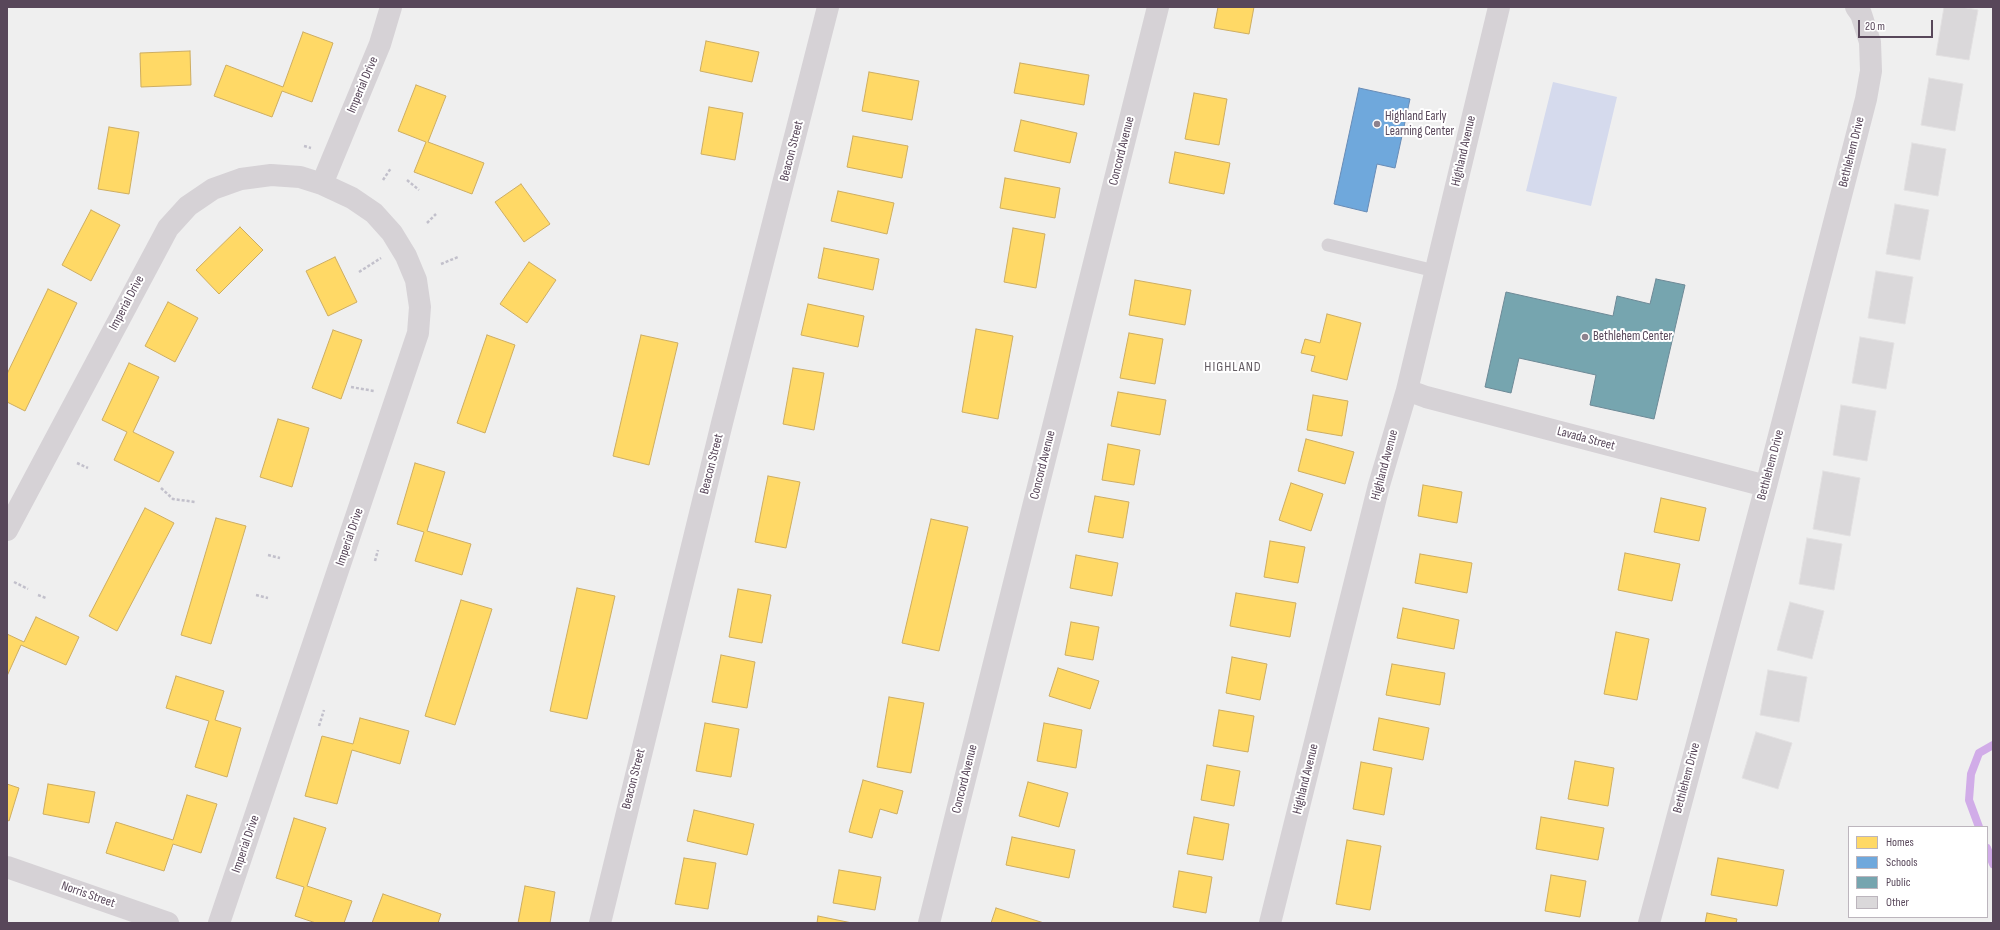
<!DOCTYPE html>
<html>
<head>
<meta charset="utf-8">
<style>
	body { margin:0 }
	#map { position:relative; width:2000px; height:930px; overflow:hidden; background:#efefef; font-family:"Sofia Sans Condensed",sans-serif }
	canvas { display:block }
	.frame { position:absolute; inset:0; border:8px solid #58475a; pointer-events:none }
	.legend { position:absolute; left:1848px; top:826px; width:140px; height:92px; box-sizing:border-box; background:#fff; border:1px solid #bcb5bd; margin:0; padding:5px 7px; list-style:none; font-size:12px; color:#58475a }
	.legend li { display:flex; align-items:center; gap:8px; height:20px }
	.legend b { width:20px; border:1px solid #bcb5bd }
	.scale { position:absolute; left:1858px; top:20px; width:75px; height:18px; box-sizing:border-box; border:2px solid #58475a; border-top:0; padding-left:5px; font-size:12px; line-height:14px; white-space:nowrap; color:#58475a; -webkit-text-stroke:3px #fff; paint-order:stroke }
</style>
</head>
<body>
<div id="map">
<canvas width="2000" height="930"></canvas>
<div class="frame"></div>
<ul class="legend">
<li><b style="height:11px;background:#ffd966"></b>Homes</li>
<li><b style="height:11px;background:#6fa8dc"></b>Schools</li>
<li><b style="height:11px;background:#76a5af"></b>Public</li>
<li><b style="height:11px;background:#dad8da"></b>Other</li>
</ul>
<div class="scale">20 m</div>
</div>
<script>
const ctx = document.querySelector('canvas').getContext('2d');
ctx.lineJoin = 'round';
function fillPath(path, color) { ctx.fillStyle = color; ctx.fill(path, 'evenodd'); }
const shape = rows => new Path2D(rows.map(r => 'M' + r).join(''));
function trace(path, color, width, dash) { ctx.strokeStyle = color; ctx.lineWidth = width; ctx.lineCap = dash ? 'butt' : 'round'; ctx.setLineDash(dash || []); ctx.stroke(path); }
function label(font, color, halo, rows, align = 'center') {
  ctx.font = font + ' "Sofia Sans Condensed",sans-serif'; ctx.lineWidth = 4; ctx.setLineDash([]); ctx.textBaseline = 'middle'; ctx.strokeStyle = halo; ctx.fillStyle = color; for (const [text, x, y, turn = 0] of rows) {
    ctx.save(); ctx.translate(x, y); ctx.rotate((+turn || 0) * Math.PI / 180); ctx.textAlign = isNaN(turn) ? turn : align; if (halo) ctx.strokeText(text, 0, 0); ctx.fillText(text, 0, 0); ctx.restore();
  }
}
fillPath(shape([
	[1553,82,1617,97,1591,206,1526,191]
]), '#d5daed');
const homes = shape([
	[1218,7,1254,7,1249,34,1214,28,1218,7],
	[303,32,333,43,312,102,282,91,272,117,214,96,226,65,283,87,303,32],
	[706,41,759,52,752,82,700,71,706,41],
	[190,51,191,85,141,87,140,53,190,51],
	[1020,63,1089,75,1084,105,1014,93,1020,63],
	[869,72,919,81,912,120,862,111,869,72],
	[416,85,446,96,428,142,484,163,472,194,414,172,426,142,398,131,416,85],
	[1194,93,1227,99,1219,145,1185,139,1194,93],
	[709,107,743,113,735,160,701,154,709,107],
	[1021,120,1077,133,1070,163,1014,151,1021,120],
	[109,127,139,132,129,194,98,189,109,127],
	[853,136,908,146,902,178,847,167,853,136],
	[1175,152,1230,163,1224,194,1169,183,1175,152],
	[1005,178,1060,188,1055,218,1000,208,1005,178],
	[521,184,550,224,524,242,495,202,521,184],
	[838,191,894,203,887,234,831,221,838,191],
	[91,210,120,225,91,281,62,265,91,210],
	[240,227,263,250,219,294,196,270,240,227],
	[1013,228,1045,234,1036,288,1004,282,1013,228],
	[824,248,879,259,873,290,818,278,824,248],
	[335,257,357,302,328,316,306,271,335,257],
	[529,262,556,280,527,323,500,304,529,262],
	[1135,280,1191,290,1185,325,1129,315,1135,280],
	[48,289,77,303,25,411,7,402,7,374,48,289],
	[168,302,198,318,175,362,145,346,168,302],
	[808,304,864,316,858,347,801,335,808,304],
	[1327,314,1361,323,1347,380,1311,371,1315,356,1301,353,1305,339,1320,343,1327,314],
	[976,329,1013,336,998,419,962,412,976,329],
	[333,330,362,340,341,399,312,388,333,330],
	[1129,333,1163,339,1155,384,1120,378,1129,333],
	[487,335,515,345,485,433,457,423,487,335],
	[641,335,678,343,649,465,613,456,641,335],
	[129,363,159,377,133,432,174,452,159,482,114,460,127,432,102,420,129,363],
	[793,368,824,373,814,430,783,424,793,368],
	[1118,392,1166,400,1160,435,1111,426,1118,392],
	[1313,395,1348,401,1342,436,1307,430,1313,395],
	[278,419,309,428,292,487,260,477,278,419],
	[1306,439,1354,452,1345,484,1298,471,1306,439],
	[1108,444,1140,450,1134,485,1102,480,1108,444],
	[415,463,445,472,427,531,471,544,462,575,415,561,424,532,397,524,415,463],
	[768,476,800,482,786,548,755,542,768,476],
	[1291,483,1323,494,1311,531,1279,520,1291,483],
	[1423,485,1462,492,1457,523,1418,516,1423,485],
	[1095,496,1129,502,1123,538,1088,532,1095,496],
	[1661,498,1706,508,1699,541,1654,532,1661,498],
	[145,508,174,523,117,631,89,616,145,508],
	[216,518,246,526,211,644,181,635,216,518],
	[931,519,968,527,939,651,902,643,931,519],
	[1270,541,1305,547,1298,583,1264,577,1270,541],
	[1625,553,1680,564,1672,601,1618,590,1625,553],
	[1420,554,1472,563,1467,593,1415,583,1420,554],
	[1076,555,1118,563,1112,596,1070,588,1076,555],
	[577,588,615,596,587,719,550,711,577,588],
	[738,589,771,595,762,643,729,637,738,589],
	[1236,593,1296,603,1290,637,1230,626,1236,593],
	[461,600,492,609,455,725,425,716,461,600],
	[1403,608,1459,620,1454,649,1397,638,1403,608],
	[36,617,79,637,66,665,21,645,7,676,7,634,24,642,36,617],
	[1071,622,1099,627,1093,660,1065,655,1071,622],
	[1616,632,1649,639,1637,700,1604,694,1616,632],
	[721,655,755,662,747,708,712,702,721,655],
	[1232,657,1267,664,1260,700,1226,693,1232,657],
	[1392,664,1445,673,1440,705,1386,695,1392,664],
	[1058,668,1099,681,1090,709,1049,696,1058,668],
	[176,676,224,691,215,720,241,728,227,777,195,767,209,721,166,708,176,676],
	[889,697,924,703,911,773,877,767,889,697],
	[1219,710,1254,716,1248,752,1213,746,1219,710],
	[360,718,409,731,400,764,352,750,337,804,305,796,322,736,353,744,360,718],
	[1379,718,1429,728,1423,760,1373,750,1379,718],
	[705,723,739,729,731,777,696,771,705,723],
	[1044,723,1082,730,1076,768,1037,761,1044,723],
	[1575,761,1614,768,1608,806,1568,799,1575,761],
	[1361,762,1392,768,1384,815,1353,809,1361,762],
	[1207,765,1240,771,1234,806,1201,800,1207,765],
	[863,780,903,791,897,814,880,809,872,838,849,832,863,780],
	[1028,782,1068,793,1059,827,1019,816,1028,782],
	[7,784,19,788,9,821,7,820,7,784],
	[48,784,95,792,89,823,43,814,48,784],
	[187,795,217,804,201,853,173,844,164,871,106,853,116,822,173,840,187,795],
	[694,810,754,824,747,855,687,841,694,810],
	[1194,817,1229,824,1223,860,1187,854,1194,817],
	[1541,817,1604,828,1598,860,1536,849,1541,817],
	[294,818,326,828,307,886,352,901,344,923,316,923,295,916,304,887,276,878,294,818],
	[1012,837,1075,850,1069,878,1006,865,1012,837],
	[1347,840,1381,846,1370,910,1336,904,1347,840],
	[684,858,716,863,708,909,675,904,684,858],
	[1718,858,1784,870,1777,906,1711,895,1718,858],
	[839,870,881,877,875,910,833,903,839,870],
	[1179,871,1212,877,1206,913,1173,907,1179,871],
	[1551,875,1586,881,1580,917,1545,911,1551,875],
	[525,886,555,892,550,923,518,923,525,886],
	[383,894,441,914,438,923,372,923,383,894],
	[996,908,1044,923,991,923,996,908],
	[1707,913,1737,919,1736,923,1705,923,1707,913],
	[818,916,852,923,817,923,818,916]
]);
fillPath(homes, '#ffd966');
trace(homes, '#cdad62', 1);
const schools = shape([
	[1359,88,1410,99,1395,168,1377,164,1367,212,1334,204,1359,88]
]);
fillPath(schools, '#6fa8dc');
trace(schools, '#688bb5', 1);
const public = shape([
	[1656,279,1685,285,1654,419,1590,405,1596,375,1519,358,1511,393,1485,387,1506,292,1613,316,1617,296,1650,304,1656,279]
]);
fillPath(public, '#76a5af');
trace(public, '#6d8996', 1);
trace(shape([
	[1979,827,1969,800,1971,774,1979,753,1993,745],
	[1987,848,1993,864]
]), '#d1ace8', 8);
const building = shape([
	[1944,7,1961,7,1978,10,1969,60,1936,55,1944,7],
	[1929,78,1963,84,1955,131,1921,125,1929,78],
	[1912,143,1946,149,1938,196,1904,190,1912,143],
	[1895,204,1929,210,1920,260,1886,254,1895,204],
	[1876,271,1913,277,1905,324,1868,318,1876,271],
	[1860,337,1894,343,1886,389,1852,383,1860,337],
	[1841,405,1876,411,1867,461,1833,455,1841,405],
	[1823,471,1860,478,1850,536,1813,529,1823,471],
	[1807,538,1842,544,1834,590,1799,584,1807,538],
	[1790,602,1824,611,1812,659,1777,650,1790,602],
	[1768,670,1807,677,1799,722,1760,715,1768,670],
	[1756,732,1792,743,1778,789,1742,778,1756,732]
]);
fillPath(building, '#dad8da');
trace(building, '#e2e0e1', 1);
trace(shape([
	[304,146,311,148],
	[383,180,391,168],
	[407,180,419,190],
	[427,223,436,214],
	[441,264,458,257],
	[359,272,381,258],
	[351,387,374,391],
	[77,463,88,468],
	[161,488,173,499,195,502],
	[268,555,280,558],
	[375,561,378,550],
	[14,582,28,589],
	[38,595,46,598],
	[256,595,268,598],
	[319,726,324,710]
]), '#c2c0cb', 2.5, [3, 2]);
trace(shape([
	[1328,245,1435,271]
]), '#d6d2d6', 13);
trace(shape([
	[322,184,380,44,391,7],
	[1407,390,1426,397,1766,486],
	[7,530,168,228,188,206,213,189,241,179,271,175,300,177,322,184,352,198,374,213,392,233,406,256,416,280,420,307,418,333,219,923],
	[7,867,168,923],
	[600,923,722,423,828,7],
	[929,923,1158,7],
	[1270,923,1379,485,1407,390,1499,7],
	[1649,923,1766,486,1866,99,1871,71,1870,42,1861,14,1856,7]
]), '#d6d2d6', 22);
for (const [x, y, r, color] of [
	[1377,124,4,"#8d828e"],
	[1585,337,4,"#8d828e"]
]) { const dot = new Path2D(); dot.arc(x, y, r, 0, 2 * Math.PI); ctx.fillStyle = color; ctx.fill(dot); trace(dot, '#fff', 1.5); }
label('13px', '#58475a', '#fff', [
	["Imperial Drive",363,85,-67],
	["Beacon Street",792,151,-76],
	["Concord Avenue",1122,151,-76],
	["Highland Avenue",1464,151,-77],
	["Bethlehem Drive",1852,152,-76],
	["Imperial Drive",127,303,-62],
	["Lavada Street",1586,439,15],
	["Beacon Street",712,464,-76],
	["Concord Avenue",1043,465,-76],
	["Highland Avenue",1385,465,-75],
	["Bethlehem Drive",1771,465,-75],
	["Imperial Drive",350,537,-71],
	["Bethlehem Drive",1687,778,-75],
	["Beacon Street",634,779,-76],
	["Concord Avenue",965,779,-76],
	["Highland Avenue",1306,779,-76],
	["Imperial Drive",246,844,-71],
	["Norris Street",88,895,19]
]);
label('13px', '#58475a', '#fff', [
	["Highland Early",1385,117],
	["Learning Center",1385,132],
	["Bethlehem Center",1593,337]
], 'left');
ctx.letterSpacing = '1px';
label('14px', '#625b62', '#fff', [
	["HIGHLAND",1233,367]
]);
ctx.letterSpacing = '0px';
</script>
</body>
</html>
